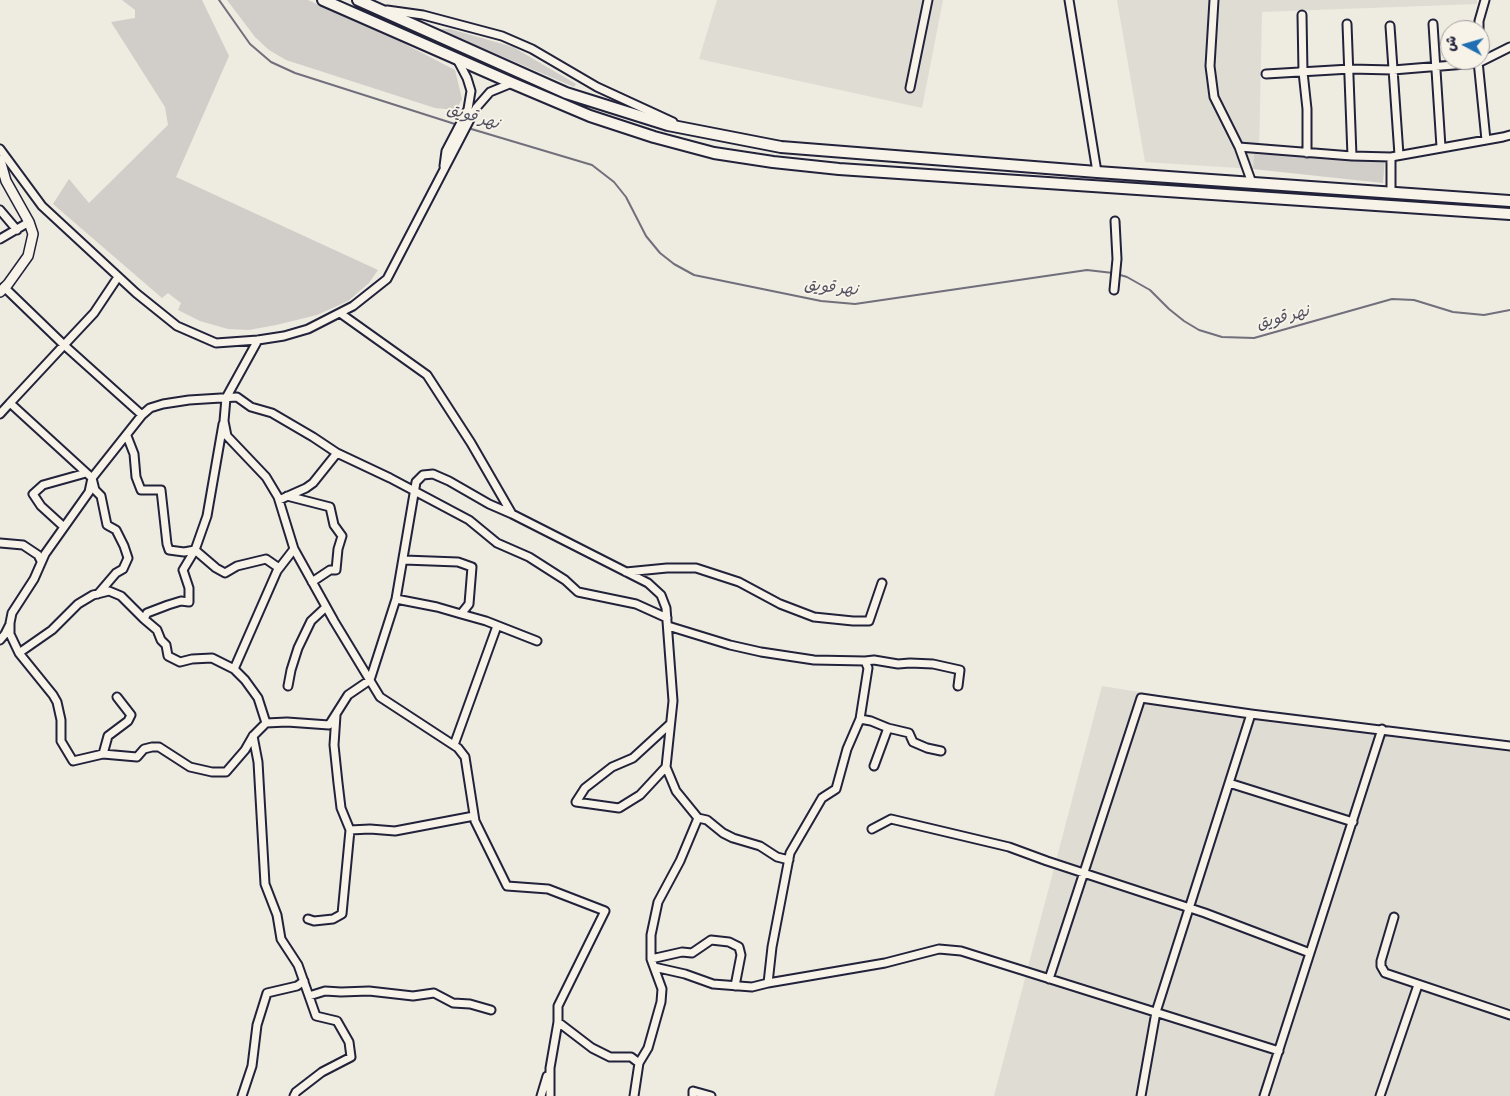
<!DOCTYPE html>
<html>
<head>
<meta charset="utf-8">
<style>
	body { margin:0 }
	#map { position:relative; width:1510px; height:1096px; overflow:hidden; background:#eeebe1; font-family:Pangolin,"Playpen Sans Arabic",sans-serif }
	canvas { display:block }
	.north { position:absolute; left:1440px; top:20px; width:50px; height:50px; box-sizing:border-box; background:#f7f3e8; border:1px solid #a29fa3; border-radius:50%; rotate:276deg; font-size:14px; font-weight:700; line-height:20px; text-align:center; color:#22223b }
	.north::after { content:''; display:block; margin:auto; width:18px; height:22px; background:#1f6fb2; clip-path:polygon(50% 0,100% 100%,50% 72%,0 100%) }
</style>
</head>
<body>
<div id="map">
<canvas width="1510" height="1096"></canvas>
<div class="north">ش</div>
</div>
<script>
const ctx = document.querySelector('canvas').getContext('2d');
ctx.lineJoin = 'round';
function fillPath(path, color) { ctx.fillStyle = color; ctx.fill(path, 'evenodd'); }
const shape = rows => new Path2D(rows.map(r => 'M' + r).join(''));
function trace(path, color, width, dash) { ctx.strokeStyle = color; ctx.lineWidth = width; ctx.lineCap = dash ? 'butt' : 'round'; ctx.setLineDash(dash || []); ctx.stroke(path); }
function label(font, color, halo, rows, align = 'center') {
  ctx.font = font + ' Pangolin,"Playpen Sans Arabic",sans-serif'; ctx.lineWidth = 4; ctx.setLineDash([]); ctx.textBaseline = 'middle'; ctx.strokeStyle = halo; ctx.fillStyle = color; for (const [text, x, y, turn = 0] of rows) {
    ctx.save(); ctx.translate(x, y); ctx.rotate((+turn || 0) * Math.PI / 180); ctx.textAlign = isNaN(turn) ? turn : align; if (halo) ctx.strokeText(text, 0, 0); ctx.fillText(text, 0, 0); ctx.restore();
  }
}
fillPath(shape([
	[717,0,943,0,922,108,699,59],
	[1117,0,1477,0,1477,4,1262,12,1259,155,1254,155,1253,169,1145,162],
	[1102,686,1510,752,1510,1096,994,1096]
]), '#dfdcd4');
fillPath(shape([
	[122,0,202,0,229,56,176,177,378,270,369,283,348,301,317,315,276,325,249,330,228,329,200,321,178,310,181,303,168,293,162,298,53,204,69,179,89,203,168,125,165,107,111,22,135,18,135,10],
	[227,0,308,0,397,40,455,70,462,99,456,110,435,108,286,60,269,50,255,37],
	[438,29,450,29,513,47,576,84,574,87],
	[1254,154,1385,159,1383,183,1253,169]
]), '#d1cdc9');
trace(shape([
	[219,0,250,44,271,62,295,73,458,125],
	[468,128,592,165,614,182,626,197,646,236,660,253,674,264,694,275,821,301,855,304,1087,270,1113,273],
	[1117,274,1127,277,1150,290,1169,309,1184,321,1199,330,1222,337,1254,338,1392,299,1414,300,1453,312,1484,315,1510,310]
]), '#716f7b', 2);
const minor = shape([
	[1069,0,1097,172],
	[1214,0,1210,66,1214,97,1239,147,1352,156,1391,157],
	[387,10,423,15,502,36,532,49,597,87,673,122],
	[1302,15,1303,72,1307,109,1307,153],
	[1347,24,1352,156],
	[1433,24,1441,147],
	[1390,26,1399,155],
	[1479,30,1479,21,1485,0],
	[1478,61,1486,140],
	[1266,74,1350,69,1393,70,1478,63,1510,47],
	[910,88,928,0],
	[1239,147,1252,183],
	[0,149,42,206,136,293,177,326,216,343,258,340,284,336,308,329,353,306,387,279,476,108,490,92,512,83],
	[444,166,446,151,468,109,471,91,467,78,457,59],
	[1391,193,1391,157,1503,137,1510,135],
	[0,210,17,230],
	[0,239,29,222],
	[118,277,94,313,64,345,142,415],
	[4,287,64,345,10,403,92,478,95,490,101,496,107,525,116,530,124,546,128,558,123,569,116,573,98,594],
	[1114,290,1117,259,1115,221],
	[340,313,427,375,471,443,512,514,648,583,661,595,666,608,673,701,666,767,676,791,698,818,680,861,658,902,651,935,651,959,662,989,661,1002,648,1048,639,1063,634,1096],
	[258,340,226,398,224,421,227,436,266,477,278,497,294,549,334,621,380,697,458,748,465,757,475,821,507,886,548,889,605,911,558,1006,558,1022,550,1068,550,1096],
	[0,414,10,403],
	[223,424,207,516,195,550,216,568,225,573,237,566,266,559,279,568],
	[127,436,134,454,136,477,141,490,161,490,167,544,169,550,184,552,195,550],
	[337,453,390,478,469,520,497,543,529,557,565,580,578,592,636,604,667,618],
	[287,496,330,507,334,525,342,536,338,549,336,570,330,570,312,582],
	[279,500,306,488,313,483,337,453,313,437,272,413,251,407,237,397,189,400,163,404,150,408,142,415,92,478,89,492,45,554,34,579,12,613,10,623,10,634,19,653,53,695,57,702,61,720,61,741,73,761,103,754,137,757,144,749,152,747,159,747,190,767,212,772,226,772,245,750,253,736,266,723,287,722,329,725,348,695,370,680,396,599,416,482,423,475,433,474,449,481,489,504,512,514],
	[64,527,41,506,33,494,43,485,86,473],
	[0,543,23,545,38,555,41,561],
	[195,550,183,570,189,588,189,602,181,601,168,605,147,613,144,619,157,630,161,640,166,645,168,656,180,662,192,659,212,658,234,669],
	[626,572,667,568,696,568,739,582,780,604,814,617,853,621,869,621,882,583],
	[396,599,437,607,461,614,469,604,472,567,458,562,404,560],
	[461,614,486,621,537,641],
	[0,640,5,634,9,626],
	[19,653,52,630,78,604,93,595,109,591,121,596,144,619],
	[865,661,874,660,898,664,910,663,933,664,960,670,958,686],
	[288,686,291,670,298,648,311,621,326,607],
	[860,719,871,721,888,728,909,733,913,742,927,748,941,751],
	[266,723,258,698,245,680,234,669,277,571,294,549],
	[253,736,258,762,265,884,277,915,281,939,298,965,316,1016,337,1021,349,1042,351,1057,322,1072,296,1092,294,1096],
	[454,745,497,626],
	[103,754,108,736,128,721,131,715,117,697],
	[874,766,888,728],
	[666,767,640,795,619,808,576,802,585,788,612,767,633,758,670,724],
	[1229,783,1353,822],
	[698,818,707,820,723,833,733,838,760,846,777,857,789,860],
	[872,829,891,819,1009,847,1047,861,1205,913,1310,953],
	[350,830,370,829,395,831,474,816],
	[1394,917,1381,961,1381,966,1385,973,1510,1015],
	[308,919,314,921,333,919,342,914,350,830,341,808,338,783,334,745,336,715],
	[651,959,682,952,692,953,711,940,729,942,739,947,741,955,735,986],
	[654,967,685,974,713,984,752,987,768,983,772,947,790,853,822,798,836,789,847,749,860,719,868,668,865,661,814,660,761,652,730,645,668,626],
	[1049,979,1141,698,1251,714,1510,746],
	[768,983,885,963,939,949,961,951,1279,1051],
	[309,996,325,991,341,992,369,991,413,996,434,993,453,1003,470,1004,491,1010],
	[558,1022,592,1048,610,1057,631,1057,639,1063],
	[242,1096,252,1066,257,1025,267,993,297,986,304,981],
	[541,1096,547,1076],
	[693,1096,693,1091,711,1096],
	[1141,1096,1156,1012,1251,714],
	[1264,1096,1382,729],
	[1380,1096,1418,985]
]);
const tertiary = shape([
	[0,160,6,181,29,222,33,234,28,256,8,284,0,292]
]);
const secondary = shape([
	[323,0,512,83,590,116,654,137,714,153,773,162,839,169,1510,214],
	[358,0,566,93,668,125,781,147,1097,172,1510,201]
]);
trace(minor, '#22223b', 11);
trace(tertiary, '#22223b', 12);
trace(secondary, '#22223b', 14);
trace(minor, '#f7f3e8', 7);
trace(tertiary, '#f7f3e8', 9);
trace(secondary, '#f7f3e8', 10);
label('italic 16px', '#504f60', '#f7f3e8', [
	["نهر قويق",473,117,17],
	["نهر قويق",831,288,6],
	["نهر قويق",1283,318,-15]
]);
</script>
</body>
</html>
